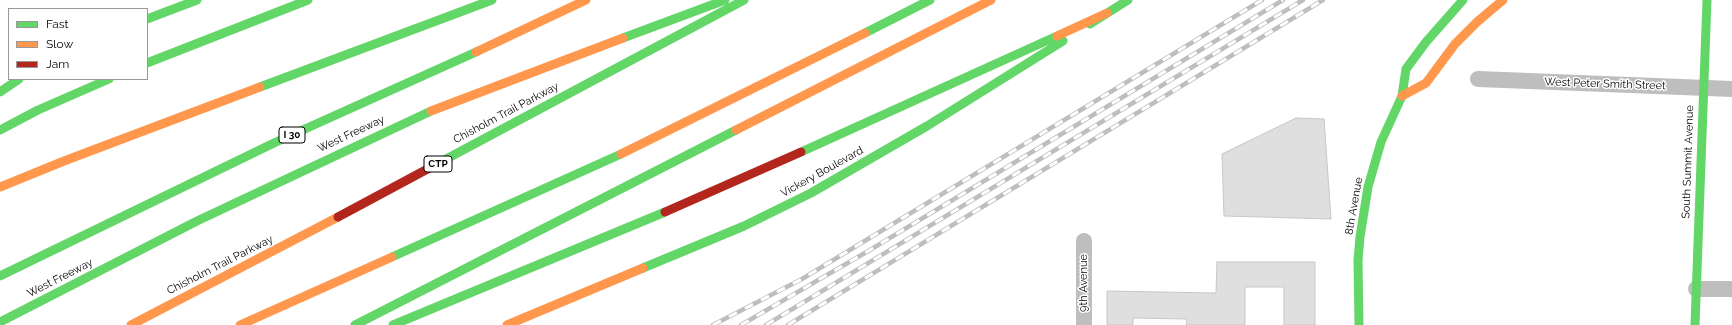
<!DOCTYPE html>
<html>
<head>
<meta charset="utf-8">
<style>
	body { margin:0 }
	#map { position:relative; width:1732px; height:325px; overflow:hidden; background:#fff; font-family:Raleway,sans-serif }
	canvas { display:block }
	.legend { position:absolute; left:8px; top:8px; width:140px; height:72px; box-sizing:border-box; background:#fff; border:1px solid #999; margin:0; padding:5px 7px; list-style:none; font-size:12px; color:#000 }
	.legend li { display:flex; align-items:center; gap:8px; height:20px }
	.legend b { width:20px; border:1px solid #999 }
</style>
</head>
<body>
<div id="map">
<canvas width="1732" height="325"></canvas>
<ul class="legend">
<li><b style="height:5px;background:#63d668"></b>Fast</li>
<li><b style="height:5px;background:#ff974d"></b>Slow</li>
<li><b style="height:5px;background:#b3261e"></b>Jam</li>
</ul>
</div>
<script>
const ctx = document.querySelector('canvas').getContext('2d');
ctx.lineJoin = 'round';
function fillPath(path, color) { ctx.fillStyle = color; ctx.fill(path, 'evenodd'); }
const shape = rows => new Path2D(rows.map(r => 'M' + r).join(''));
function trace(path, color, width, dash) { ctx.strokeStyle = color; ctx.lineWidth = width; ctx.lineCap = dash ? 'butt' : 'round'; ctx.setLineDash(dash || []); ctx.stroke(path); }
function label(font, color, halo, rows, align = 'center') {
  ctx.font = font + ' Raleway,sans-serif'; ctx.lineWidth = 3; ctx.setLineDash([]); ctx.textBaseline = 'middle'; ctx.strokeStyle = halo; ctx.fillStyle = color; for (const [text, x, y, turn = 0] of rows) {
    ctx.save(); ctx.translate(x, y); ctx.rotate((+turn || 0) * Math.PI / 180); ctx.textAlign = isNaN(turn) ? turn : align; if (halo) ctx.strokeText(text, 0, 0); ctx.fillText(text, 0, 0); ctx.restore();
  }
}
const building = shape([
	[1296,118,1324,119,1331,219,1224,216,1222,154,1296,118],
	[1217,262,1315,262,1315,325,1284,325,1284,287,1245,287,1245,325,1186,325,1187,319,1133,318,1133,325,1107,325,1107,291,1216,293,1217,262]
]);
fillPath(building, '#dfdfdf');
trace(building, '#c7c7c7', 1);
trace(shape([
	[1478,79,1732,89],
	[1696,289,1732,289],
	[1084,325,1084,241]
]), '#bebebe', 16);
trace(shape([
	[147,19,197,0],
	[1090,24,1128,0],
	[865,33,930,0],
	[623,38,725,0],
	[147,63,308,0],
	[260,87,492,0],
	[0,92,19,79],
	[0,130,38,110,109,79],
	[801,152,1057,36],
	[435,165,744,0],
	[392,257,621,154],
	[643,268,744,226,811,193,927,126,1063,41],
	[0,276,276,142,476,52],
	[0,322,197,221,431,111],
	[355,325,736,130],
	[393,325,665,212],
	[1359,325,1358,260,1360,237,1368,187,1381,142,1402,96,1406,69,1426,42,1463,0],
	[1695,325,1707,0]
]), '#63d668', 9);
trace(shape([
	[1057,36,1107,13],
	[476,52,586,0],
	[1402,96,1426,83,1455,44,1477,22,1503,0],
	[431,111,623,38],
	[736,130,991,0],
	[621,154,865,33],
	[0,187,64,161,260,87],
	[131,325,338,217],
	[240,325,392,257],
	[507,325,643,268]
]), '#ff974d', 9);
trace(shape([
	[665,212,801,152],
	[338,217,435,165]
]), '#b3261e', 9);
const rail = shape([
	[713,325,802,279,1262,0],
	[741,325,870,250,1283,0],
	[766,325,1303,0],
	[788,325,1323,0]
]);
trace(rail, '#bebebe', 4.5);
trace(rail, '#fff', 3, [9]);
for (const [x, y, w] of [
	[292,135,26],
	[438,164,28]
]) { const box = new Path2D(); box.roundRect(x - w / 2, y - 8, w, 16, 3); ctx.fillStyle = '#fff'; ctx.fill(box); trace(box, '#000', 1); }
label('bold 10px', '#000', null, [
	["I 30",292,135],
	["CTP",438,164]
]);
label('11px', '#000', '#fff', [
	["West Peter Smith Street",1605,84,2],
	["Chisholm Trail Parkway",506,113,-28],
	["West Freeway",351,134,-25],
	["South Summit Avenue",1688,162,-88],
	["Vickery Boulevard",822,172,-29],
	["8th Avenue",1354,206,-80],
	["Chisholm Trail Parkway",220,265,-27],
	["West Freeway",60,278,-27],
	["9th Avenue",1084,283,-90]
]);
</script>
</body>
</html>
